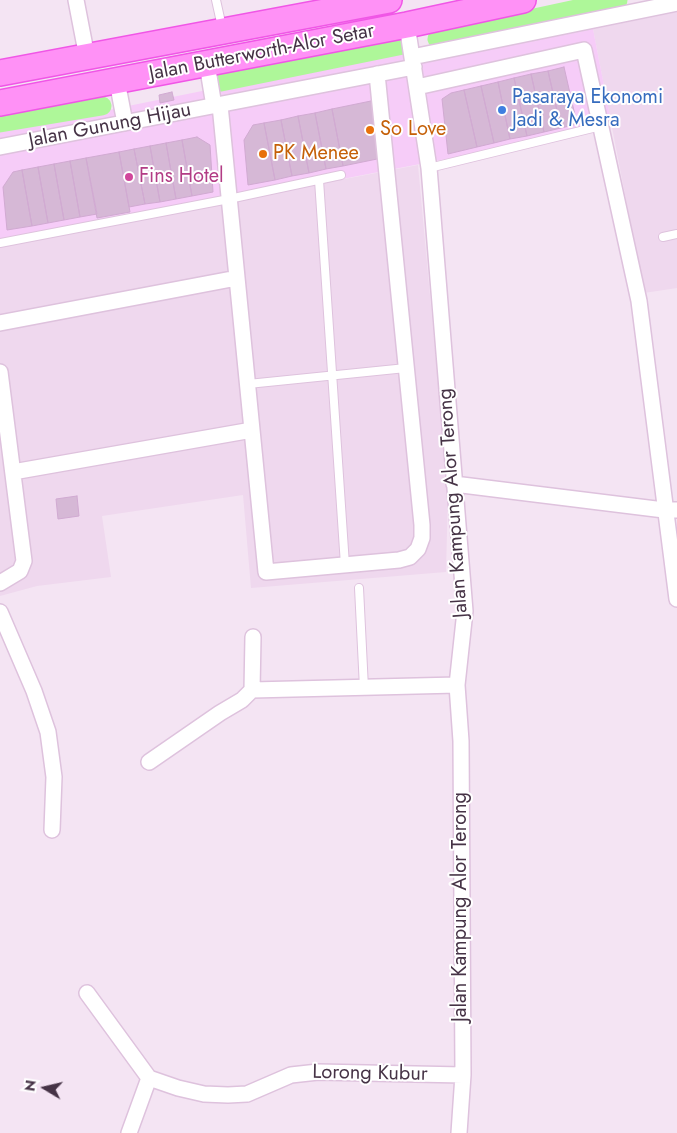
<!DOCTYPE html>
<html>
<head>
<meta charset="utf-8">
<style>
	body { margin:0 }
	#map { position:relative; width:677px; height:1133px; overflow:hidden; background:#f4e4f3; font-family:Jost,sans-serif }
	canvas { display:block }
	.north { position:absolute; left:20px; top:1063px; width:50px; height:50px; -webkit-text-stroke:4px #fff; paint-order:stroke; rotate:279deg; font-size:14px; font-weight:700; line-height:20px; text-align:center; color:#463346 }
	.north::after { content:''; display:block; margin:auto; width:18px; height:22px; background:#463346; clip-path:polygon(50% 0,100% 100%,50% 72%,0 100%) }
</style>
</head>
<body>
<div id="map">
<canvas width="677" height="1133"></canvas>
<div class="north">N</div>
</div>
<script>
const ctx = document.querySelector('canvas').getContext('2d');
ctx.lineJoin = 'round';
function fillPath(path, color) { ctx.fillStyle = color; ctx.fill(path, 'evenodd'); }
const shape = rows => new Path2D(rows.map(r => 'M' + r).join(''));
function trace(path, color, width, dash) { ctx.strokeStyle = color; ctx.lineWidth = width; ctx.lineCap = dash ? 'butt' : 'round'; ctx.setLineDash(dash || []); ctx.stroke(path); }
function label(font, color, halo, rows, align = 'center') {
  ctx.font = font + ' Jost,sans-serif'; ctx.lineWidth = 4; ctx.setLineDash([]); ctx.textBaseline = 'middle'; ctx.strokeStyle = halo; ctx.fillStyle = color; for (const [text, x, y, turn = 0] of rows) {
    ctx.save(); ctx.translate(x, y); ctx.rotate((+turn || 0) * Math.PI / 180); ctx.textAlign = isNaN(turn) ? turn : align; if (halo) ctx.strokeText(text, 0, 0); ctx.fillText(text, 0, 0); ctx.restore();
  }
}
fillPath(shape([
	[677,12,677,288,644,293,593,29],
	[418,165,448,492,446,572,251,588,243,495,102,516,111,577,37,586,0,596,0,245]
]), '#efd8ee');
fillPath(shape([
	[593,29,612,127,0,245,0,132,404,50,406,66]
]), '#f6ccf8');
trace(shape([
	[437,39,618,0],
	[221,82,408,44],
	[0,123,102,106]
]), '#aef799', 19);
const building = shape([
	[564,67,577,124,561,128,548,71,564,67],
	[548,71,561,128,544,132,531,74,548,71],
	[531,74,544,132,527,136,514,78,531,74],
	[514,78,527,136,510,139,498,82,514,78],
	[498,82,510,139,494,143,481,86,498,82],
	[481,86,494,143,477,147,464,90,481,86],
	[464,90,477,147,448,154,442,99,451,93,464,90],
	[172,92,174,100,160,103,159,95,172,92],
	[371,101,382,158,343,166,332,109,371,101],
	[332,109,343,166,326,169,315,113,332,109],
	[315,113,326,169,309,173,298,116,315,113],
	[298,116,309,173,292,176,281,120,298,116],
	[281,120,292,176,275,180,264,123,281,120],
	[264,123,275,180,248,185,244,140,253,125,264,123],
	[197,137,210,145,213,192,192,196,182,140,197,137],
	[182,140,192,196,176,199,166,143,182,140],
	[166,143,176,199,160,202,150,146,166,143],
	[150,146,160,202,145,204,134,149,150,146],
	[134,149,145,204,129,207,119,152,134,149],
	[119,152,130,212,97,218,86,158,119,152],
	[86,158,97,214,80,217,70,161,86,158],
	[70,161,80,217,64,220,54,164,70,161],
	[54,164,64,220,48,223,38,167,54,164],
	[38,167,48,223,32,226,22,170,38,167],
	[22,170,32,226,7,230,3,187,13,172,22,170],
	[77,496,79,516,58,519,56,499,77,496]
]);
fillPath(building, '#d6b8d6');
trace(building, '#d1aad2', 1);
const service = shape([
	[216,0,222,27],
	[429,168,601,126],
	[319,180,345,565],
	[663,237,677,234],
	[0,243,229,199,341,175],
	[248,384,406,368],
	[359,588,364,688]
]);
const minor = shape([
	[76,0,87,57],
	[407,25,429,168,465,611,457,685,461,741,463,1075,459,1133],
	[412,57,677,3],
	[207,64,214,106],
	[117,81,125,123],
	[417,87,584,50,639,301,677,599],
	[220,105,266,572,399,560,410,557,418,549,422,538,422,525,377,74],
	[0,147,414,67],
	[0,323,237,278],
	[0,372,24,561,20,571,0,583],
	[13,472,252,430],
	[454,484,664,510,677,510],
	[0,612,34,691,48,732,54,777,52,830],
	[252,690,253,637],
	[149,762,220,713,242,700,252,690,457,685],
	[87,993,149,1078,178,1088,204,1094,228,1095,247,1094,291,1075,318,1072,463,1075],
	[129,1133,149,1078]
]);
const primary = shape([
	[0,73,389,0],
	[0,103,407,25,523,0]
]);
trace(service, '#dec2dd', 10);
trace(minor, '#dec2dd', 18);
trace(primary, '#f056e6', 28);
trace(service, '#fff', 8);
trace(minor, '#fff', 15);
trace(primary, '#ff91f6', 25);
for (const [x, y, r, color] of [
	[502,110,5,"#3f7fe0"],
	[370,130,5,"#e8710a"],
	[263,154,5,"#e8710a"],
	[129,177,5,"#d1479c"]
]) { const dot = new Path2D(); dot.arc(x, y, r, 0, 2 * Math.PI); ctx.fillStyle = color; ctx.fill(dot); trace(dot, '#fff', 2); }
label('20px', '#463346', '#fff', [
	["Jalan Butterworth-Alor Setar",262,53,-11],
	["Jalan Gunung Hijau",110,126,-11],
	["Jalan Kampung Alor Terong",454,503,-94],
	["Jalan Kampung Alor Terong",461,907,-90],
	["Lorong Kubur",370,1074,1]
]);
label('20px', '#366cbe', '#fff', [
	["Pasaraya Ekonomi",512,98],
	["Jadi & Mesra",512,121]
], 'left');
label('20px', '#c56008', '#fff', [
	["So Love",380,130],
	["PK Menee",273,154]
], 'left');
label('20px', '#b23c85', '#fff', [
	["Fins Hotel",139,177]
], 'left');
</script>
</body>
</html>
